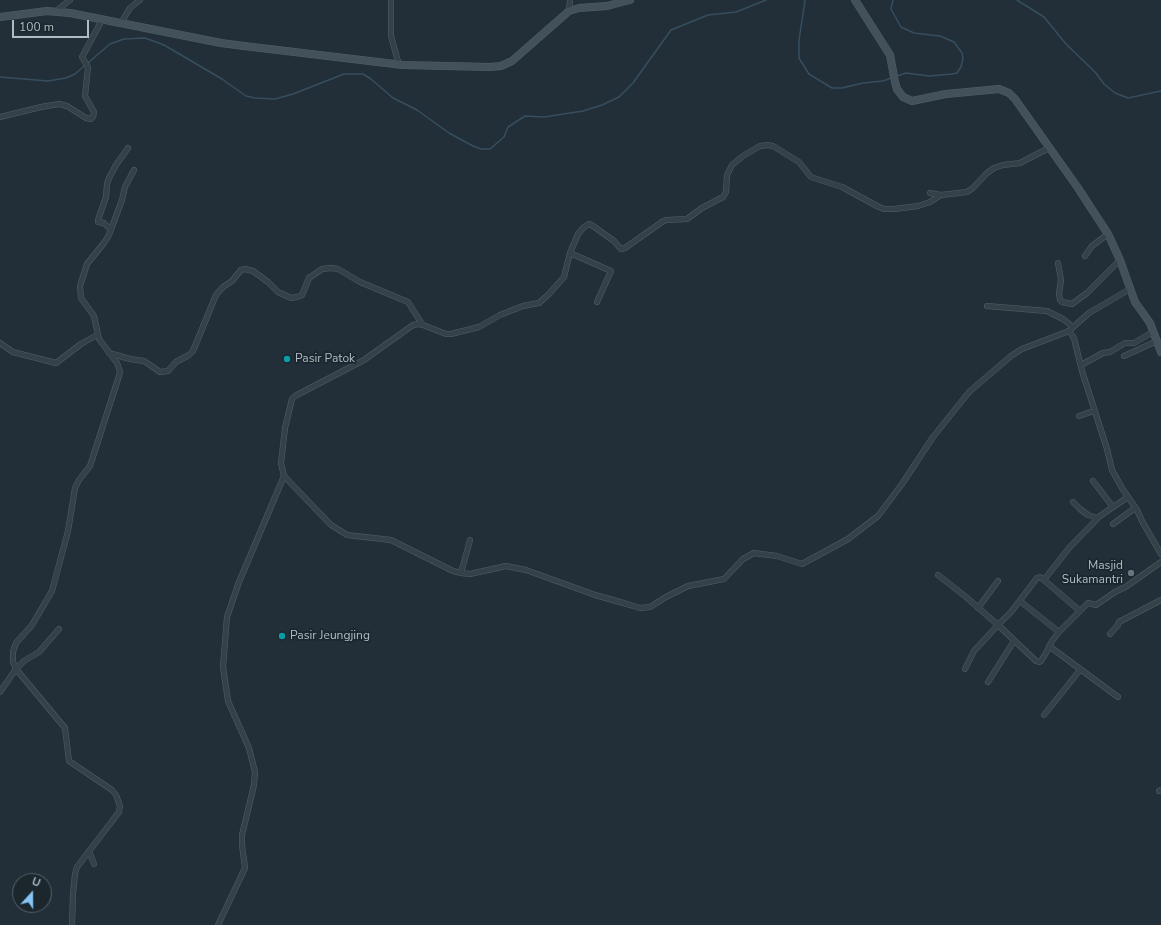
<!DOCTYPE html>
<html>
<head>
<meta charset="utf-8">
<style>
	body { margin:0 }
	#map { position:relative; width:1161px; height:925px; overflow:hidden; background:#222f38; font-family:"Nunito Sans",sans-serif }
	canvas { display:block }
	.north { position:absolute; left:12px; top:873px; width:40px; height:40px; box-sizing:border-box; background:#1b262d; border:1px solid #57626a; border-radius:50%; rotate:21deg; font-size:11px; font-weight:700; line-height:16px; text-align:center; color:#b0bcc5 }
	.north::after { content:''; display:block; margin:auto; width:14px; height:18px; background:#86c4f3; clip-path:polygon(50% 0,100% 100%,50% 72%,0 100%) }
	.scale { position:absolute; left:12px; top:20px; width:77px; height:18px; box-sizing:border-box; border:2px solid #b0bcc5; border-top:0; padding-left:5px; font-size:12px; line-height:14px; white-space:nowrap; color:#b0bcc5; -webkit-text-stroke:3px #1b262d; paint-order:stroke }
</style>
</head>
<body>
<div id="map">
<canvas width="1161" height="925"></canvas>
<div class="north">U</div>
<div class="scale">100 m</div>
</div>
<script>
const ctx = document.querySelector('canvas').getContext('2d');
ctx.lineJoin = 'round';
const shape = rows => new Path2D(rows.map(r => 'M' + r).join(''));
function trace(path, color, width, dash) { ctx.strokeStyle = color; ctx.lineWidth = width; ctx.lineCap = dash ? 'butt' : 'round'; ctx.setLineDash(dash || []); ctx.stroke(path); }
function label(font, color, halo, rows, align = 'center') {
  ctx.font = font + ' "Nunito Sans",sans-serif'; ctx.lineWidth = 3.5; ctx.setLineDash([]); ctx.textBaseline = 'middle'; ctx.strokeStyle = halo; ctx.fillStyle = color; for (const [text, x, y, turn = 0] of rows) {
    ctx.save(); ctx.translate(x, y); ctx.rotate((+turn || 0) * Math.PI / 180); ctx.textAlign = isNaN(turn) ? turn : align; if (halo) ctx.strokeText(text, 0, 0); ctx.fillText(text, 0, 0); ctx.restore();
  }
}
trace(shape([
	[804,0,805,1,799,40,799,58,809,74,832,88,842,88,863,83,883,81,891,78],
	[893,0,891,9,901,27,914,33,940,36,954,42,962,53,963,58,961,67,957,73,952,74,929,76,906,73,897,76],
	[1017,0,1044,17,1066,44,1096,73,1104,84,1115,93,1128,98,1161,91],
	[0,77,48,81,66,78,75,74,110,44,124,39,145,38,164,45,222,79,246,96,255,98,275,99,293,94,344,74,363,74,371,79,393,98,417,110,449,133,473,146,481,149,490,149,504,137,508,127,525,116,544,117,583,111,602,105,619,97,633,83,671,30,708,15,736,12,766,0]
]), '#364e5f', 1.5);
const street = shape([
	[391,0,391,36,399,65],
	[569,11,570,0],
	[55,12,70,0],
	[121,23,130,8,140,0],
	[0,117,41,107,59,104,67,106,86,118,91,119,93,117,94,112,85,96,88,67,82,57,102,20],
	[930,193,941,195,967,192,973,188,987,173,994,168,1003,165,1020,163,1049,148],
	[111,230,104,223,98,222,98,220,106,197,107,184,109,178,116,165,128,148],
	[570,253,611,271,597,302],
	[1085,256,1092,246,1108,234],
	[1058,263,1061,280,1059,294,1060,300,1062,302,1072,304,1087,293,1120,260],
	[987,306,1047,311,1063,319,1073,327],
	[1071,329,1089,313,1130,289],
	[0,343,13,352,56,363,81,344,97,335],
	[109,353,130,359,144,361,160,372,168,371,176,362,189,355,193,351,216,295,223,287,232,281,241,270,245,269,253,271,268,282,278,292,291,298,297,297,302,295,309,278,322,269,332,268,338,269,360,282,408,302,422,324],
	[1124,356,1157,341],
	[1081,365,1103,353,1110,352,1125,343,1134,343,1153,332],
	[1079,416,1094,411],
	[284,476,331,525,347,535,391,540,453,571,461,573,470,574,506,566,526,570,595,595,620,602,640,608,650,607,666,597,688,586,724,579,743,559,754,553,777,556,802,564,848,539,878,516,902,484,933,437,969,392,1011,356,1022,349,1069,331,1074,338,1082,371,1107,449,1112,470,1122,488,1137,510,1142,521,1161,554],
	[1093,481,1113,507],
	[1073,502,1080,509,1088,515,1098,518],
	[1113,524,1135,508],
	[461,573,470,540],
	[938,575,966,597,998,625,1036,661,1039,662,1041,661,1046,653,1052,641,1059,632,1088,603,1096,605,1099,603,1115,592,1127,586,1161,562],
	[1044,580,1080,611],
	[1020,601,1059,632],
	[978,608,998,581],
	[998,625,1011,612,1037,578,1040,577,1044,580,1069,548,1100,516,1128,497],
	[1110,634,1118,625,1119,622,1161,600],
	[1049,646,1118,697],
	[965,669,974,651,998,625],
	[988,682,1014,641],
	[0,692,16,669,24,661,39,652,59,629],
	[1044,715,1080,670],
	[1159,791,1161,790],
	[89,851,94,864],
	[72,925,73,894,75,874,77,867,119,812,120,806,116,795,112,790,69,761,65,728,16,669,13,662,13,652,16,643,32,625,52,591,68,531,75,488,79,480,90,466,119,376,120,371,117,363,99,339,94,316,81,298,80,286,87,264,104,243,109,235,122,200,125,187,134,170],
	[218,925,245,868,242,845,242,835,254,785,255,772,249,748,228,701,223,667,227,617,239,582,284,476,281,463,285,428,292,399,295,396,364,360,413,325,418,324,423,325,446,334,451,334,479,327,500,315,523,306,539,303,549,294,564,277,570,253,578,234,584,227,589,224,593,226,614,241,621,249,625,248,662,222,666,220,687,219,702,208,723,197,726,192,727,175,732,165,743,156,760,146,768,145,773,146,799,162,811,177,842,187,877,206,884,209,894,209,918,206,930,202,941,195]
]);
const secondary = shape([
	[855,0,890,55,895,82,897,89,903,97,912,101,946,94,999,89,1009,93,1015,99,1078,188,1108,234,1120,260,1135,302,1150,323,1161,352],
	[0,17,47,11,70,13,221,43,244,46,403,65,490,67,501,66,512,61,569,11,579,8,607,6,630,0]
]);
trace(street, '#535f66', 6);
trace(secondary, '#535f66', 8);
trace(street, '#354148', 5);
trace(secondary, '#43515b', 7);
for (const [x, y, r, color] of [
	[287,359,4,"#0f9aa8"],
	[1131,573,4,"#6b7280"],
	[282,636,4,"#0f9aa8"]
]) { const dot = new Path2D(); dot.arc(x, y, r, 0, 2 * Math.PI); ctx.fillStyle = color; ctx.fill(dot); trace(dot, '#1b262d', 1.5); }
label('12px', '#b0bcc5', '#1b262d', [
	["Pasir Patok",295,359],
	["Masjid",1123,566,"right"],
	["Sukamantri",1123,580,"right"],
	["Pasir Jeungjing",290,636]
], 'left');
</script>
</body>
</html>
